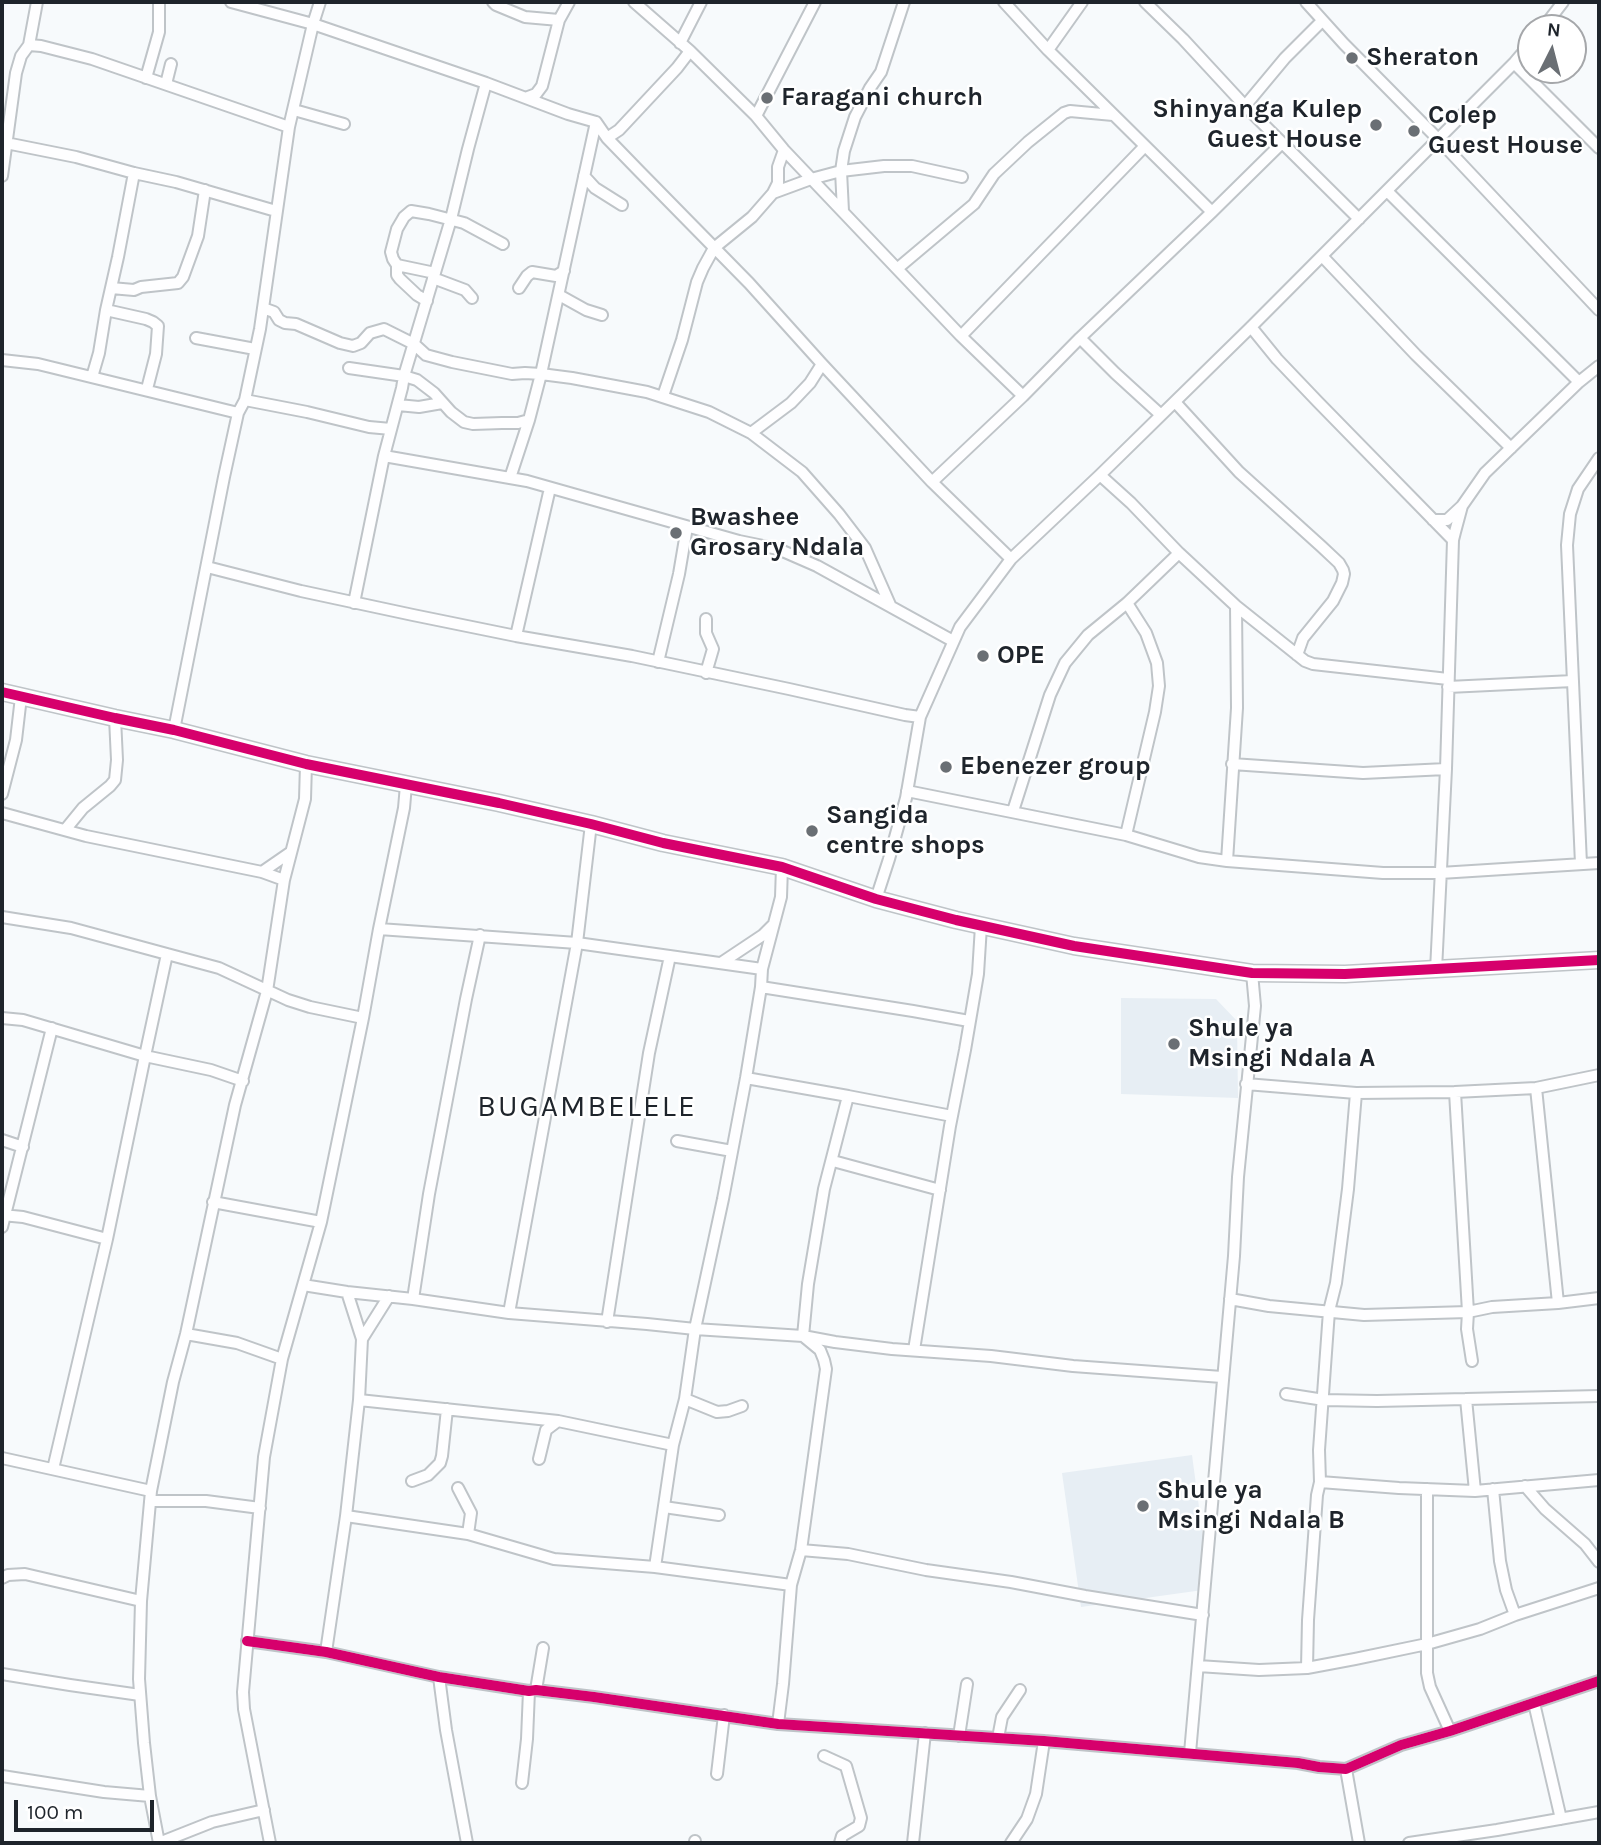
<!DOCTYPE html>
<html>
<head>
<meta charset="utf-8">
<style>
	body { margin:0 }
	#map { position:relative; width:1601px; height:1845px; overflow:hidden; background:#f7fafc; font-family:Karla,sans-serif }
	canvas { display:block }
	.frame { position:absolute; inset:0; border:4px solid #1e242b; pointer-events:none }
	.north { position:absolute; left:1517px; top:14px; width:70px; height:70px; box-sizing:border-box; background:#fff; border:2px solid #a5a7aa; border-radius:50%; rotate:6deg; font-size:19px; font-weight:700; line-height:28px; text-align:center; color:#1e242b }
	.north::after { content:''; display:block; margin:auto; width:24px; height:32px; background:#6a6f74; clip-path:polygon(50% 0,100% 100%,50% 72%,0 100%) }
	.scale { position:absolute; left:14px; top:1800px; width:140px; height:32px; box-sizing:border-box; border:4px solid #1e242b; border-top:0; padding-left:9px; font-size:21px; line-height:24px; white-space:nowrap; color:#1e242b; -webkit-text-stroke:5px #fff; paint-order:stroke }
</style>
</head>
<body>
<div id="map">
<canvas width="1601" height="1845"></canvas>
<div class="frame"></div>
<div class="north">N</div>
<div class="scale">100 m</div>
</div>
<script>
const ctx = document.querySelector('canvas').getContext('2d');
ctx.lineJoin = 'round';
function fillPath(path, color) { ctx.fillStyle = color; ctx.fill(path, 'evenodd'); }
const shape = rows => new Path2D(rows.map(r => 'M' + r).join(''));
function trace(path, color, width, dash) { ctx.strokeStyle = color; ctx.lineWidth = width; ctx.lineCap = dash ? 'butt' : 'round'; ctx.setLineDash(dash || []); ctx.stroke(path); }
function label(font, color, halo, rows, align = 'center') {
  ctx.font = font + ' Karla,sans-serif'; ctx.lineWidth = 5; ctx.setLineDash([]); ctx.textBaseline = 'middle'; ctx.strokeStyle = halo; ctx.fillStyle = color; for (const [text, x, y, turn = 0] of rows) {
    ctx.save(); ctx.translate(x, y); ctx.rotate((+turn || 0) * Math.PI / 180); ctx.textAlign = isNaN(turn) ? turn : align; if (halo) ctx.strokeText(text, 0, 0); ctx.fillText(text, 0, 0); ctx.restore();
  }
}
fillPath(shape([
	[1121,998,1216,999,1237,1021,1238,1098,1121,1094],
	[1192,1455,1210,1589,1081,1607,1062,1473]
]), '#e7eef4');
const street = shape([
	[231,2,313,24,486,83,568,114,596,122,607,138,640,172,749,283,822,364,932,482,1011,559],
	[493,2,496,5,525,17,559,20],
	[634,2,690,51,756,116,784,150,961,336,1023,396],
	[1004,2,1048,50,1212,212],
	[1145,2,1183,39,1245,106,1359,219],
	[1306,2,1344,44,1438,139,1599,310],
	[1543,28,1563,2],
	[680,43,701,2],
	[29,45,41,46,92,59,289,127],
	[1048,50,1082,2],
	[1514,63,1599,148],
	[146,78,159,32,159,2],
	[166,84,171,64],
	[528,97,536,94,542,86,559,20,569,2],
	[1245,106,1285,58,1322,21],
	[294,110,344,124],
	[756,116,815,2],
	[607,138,619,130,677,68,690,51],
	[6,143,76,157,134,173,176,182,276,211],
	[2,176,16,73,21,56,29,45,37,2],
	[584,176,595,188,622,205],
	[1387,191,1579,382],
	[773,193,811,179,841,171,884,166,912,166,962,177],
	[843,211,841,171,844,151,855,117,870,88,881,72,904,2],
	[1322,256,1416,355,1511,448],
	[397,265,397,275,400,279,417,295,427,301],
	[898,268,974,204,994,174,1028,142,1064,113,1070,111,1113,115],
	[435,273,397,265,393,259,391,252,397,229,404,217,411,211,429,214,464,223,503,244],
	[433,278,465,290,472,298],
	[111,288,134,290,141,287,178,283,183,277,198,236,205,190],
	[519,288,527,276,532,272,556,276,564,271],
	[559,295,586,310,602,315],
	[263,308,274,312,279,320,285,323,296,324,340,343,353,346,361,343,370,333,384,329,414,344,426,355,452,362,512,374,525,373,541,374,572,378,647,392,709,412,751,433,802,472,839,514,865,548,891,607],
	[106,310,146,319,153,322,158,326,156,354,147,389],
	[1251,327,1277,359,1318,402,1453,540],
	[961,336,1145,146],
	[196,338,255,349],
	[1080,338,1115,373,1161,415],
	[2,360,38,364,238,413],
	[349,368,404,376,417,380,434,393,451,412,464,422,473,424,502,423,518,423,529,420],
	[92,377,99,353,106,310,118,257,134,173],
	[663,396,682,340,697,282,703,268,714,248,752,217,773,193,778,183,778,167,784,150],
	[245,400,307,412,369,427,391,429],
	[1175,402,1239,472,1322,547,1339,563,1343,570,1344,574,1342,583,1333,601,1303,638,1297,655],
	[398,405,419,407,442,403],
	[751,433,791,403,810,383,822,364],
	[384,456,527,481,739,541,778,549,817,566,953,641],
	[1100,475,1131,503,1179,553,1236,606,1305,661,1313,664,1448,679],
	[510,478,529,420,541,374,596,122],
	[932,482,1023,396,1080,338,1212,212,1282,143],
	[1433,520,1447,520,1462,506],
	[207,567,301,591,413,615,516,636,632,656,789,689,905,715,920,717],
	[354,603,384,456,402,388,404,376,451,219,468,149,486,83],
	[516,636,550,488],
	[658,662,679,574,687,527],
	[706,673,713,649,706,633,706,619],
	[1448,687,1573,681],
	[174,730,224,477,238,413,245,400,260,329,289,127,313,24,320,2],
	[1232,764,1363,773,1446,769],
	[907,791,1126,835,1199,857,1227,861,1383,873,1440,873,1599,863],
	[2,794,16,740,21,697],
	[1013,811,1050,695,1065,663,1088,635,1127,603,1179,553],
	[2,813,86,836,262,872,284,880],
	[65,830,83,808,110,786,115,780,117,760,115,718],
	[1126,835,1155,712,1159,686,1157,663,1146,633,1127,603],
	[1227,861,1237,708,1236,606],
	[1581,864,1567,545,1570,514,1578,489,1599,458],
	[262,872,291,852],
	[876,899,889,859,906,798,920,717,960,627,1011,559,1100,475,1251,327,1514,63,1531,43],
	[2,917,71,928,167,954],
	[379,929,577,943,762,969],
	[721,963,763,935,772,926],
	[1436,970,1446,769,1453,540,1455,532,1462,506,1485,473,1579,382,1599,366],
	[761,987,913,1011,969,1021],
	[2,1018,23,1020,145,1056,167,954,219,968,288,1000,310,1007,363,1018],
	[746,1078,848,1096,824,1189,808,1284,803,1336,820,1350,824,1360,826,1369,801,1550,791,1585,783,1684,778,1724],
	[1246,1084,1356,1093,1455,1092,1536,1088,1599,1075],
	[1536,1088,1558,1303],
	[1455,1092,1468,1312,1467,1329,1472,1361],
	[848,1096,952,1116],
	[2,1140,23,1147],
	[677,1141,732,1151],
	[833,1161,940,1190],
	[213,1202,321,1222],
	[2,1215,23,1217,107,1239],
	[2,1227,52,1028],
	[303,1285,347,1292,413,1299,509,1313,647,1324,695,1329,803,1336,835,1342,892,1349,991,1356,1073,1366,1222,1377],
	[413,1299,429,1194,466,999,480,935],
	[1230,1299,1269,1306,1364,1315,1468,1312,1492,1307,1558,1303,1599,1298],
	[509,1313,577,943,591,824],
	[607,1322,649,1053,670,956],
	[186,1334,237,1343,282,1359],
	[362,1339,389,1296],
	[914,1350,950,1126,965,1050,978,974,981,926],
	[1286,1394,1324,1400,1377,1401,1599,1396],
	[685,1399,717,1412,728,1411,742,1406],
	[1466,1399,1475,1491],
	[359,1400,558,1421,673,1445,685,1399,695,1329,723,1199,746,1078,761,987,762,969,781,897,782,867],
	[2,1458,151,1491],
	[539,1459,546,1430,558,1421],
	[53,1469,107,1239,145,1056,211,1070,243,1081],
	[412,1481,428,1475,440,1463,442,1456,447,1409],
	[1320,1482,1399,1488,1475,1491,1599,1480],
	[1525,1486,1545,1509,1585,1544,1599,1562],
	[458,1488,471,1513,468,1534],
	[1427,1489,1427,1673,1430,1687,1450,1731],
	[1493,1489,1500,1561,1506,1590,1515,1615],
	[150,1501,206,1501,260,1508],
	[664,1507,719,1515],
	[346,1516,468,1534,554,1559,655,1567,791,1585],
	[801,1550,848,1554,926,1570,1011,1582,1085,1596,1203,1615],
	[655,1567,673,1445],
	[2,1578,8,1575,25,1574,141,1601],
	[247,1641,326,1652,439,1677,529,1691,536,1690,594,1697,778,1724,1044,1741,1298,1763,1319,1767,1346,1769,1401,1745,1450,1731,1599,1681],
	[326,1652,346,1516,359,1400,362,1339,347,1292],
	[1198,1666,1259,1670,1307,1668,1355,1659,1427,1644,1480,1629,1515,1615,1599,1588],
	[1307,1668,1308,1620,1317,1495,1320,1482,1319,1450,1329,1311,1336,1283,1348,1189,1356,1093],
	[2,1674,70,1685,140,1695],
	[439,1677,446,1730,467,1843],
	[536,1690,543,1648],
	[1534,1703,1561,1819],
	[959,1736,967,1684],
	[998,1738,1002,1717,1020,1690],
	[1190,1753,1234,1256,1238,1177,1255,1006,1252,973],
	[824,1756,846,1766,861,1818,859,1826,842,1836,840,1843],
	[1346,1769,1359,1843],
	[717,1774,724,1715],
	[2,1776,104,1792,150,1796],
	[522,1783,527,1739,529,1691],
	[695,1841,695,1843],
	[159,1843,150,1796,144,1743,139,1679,141,1601,151,1491,173,1382,186,1334,235,1105,267,991,284,880,305,799,306,764],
	[159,1843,212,1822,264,1810],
	[270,1843,244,1709,243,1692,264,1457,282,1359,321,1222,363,1018,379,929,404,808,406,785],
	[913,1843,925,1733],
	[1011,1843,1027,1819,1036,1794,1044,1741],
	[1409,1843,1497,1830,1599,1812]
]);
const secondary = shape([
	[2,692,115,718,174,730,306,764,499,803,591,824,663,843,782,867,876,899,956,920,1074,946,1252,973,1345,974,1599,960]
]);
trace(street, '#bfc4c8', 14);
trace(secondary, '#bfc4c8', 19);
trace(street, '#fefeff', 10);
trace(secondary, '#fefeff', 16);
trace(shape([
	[2,692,115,718,174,730,306,764,499,803,591,824,663,843,782,867,876,899,956,920,1074,946,1252,973,1345,974,1599,960],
	[247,1641,326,1652,439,1677,529,1691,536,1690,594,1697,778,1724,1044,1741,1298,1763,1319,1767,1346,1769,1401,1745,1450,1731,1599,1681]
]), '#d6006c', 10);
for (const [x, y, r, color] of [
	[1352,58,7,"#6a6f74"],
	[767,98,7,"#6a6f74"],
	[1376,125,7,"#6a6f74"],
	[1414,131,7,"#6a6f74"],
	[676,533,7,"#6a6f74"],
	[983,656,7,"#6a6f74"],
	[946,767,7,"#6a6f74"],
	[812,831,7,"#6a6f74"],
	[1174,1044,7,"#6a6f74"],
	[1143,1506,7,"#6a6f74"]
]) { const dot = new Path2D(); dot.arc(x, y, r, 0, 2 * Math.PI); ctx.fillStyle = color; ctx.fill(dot); trace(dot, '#fff', 2.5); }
label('bold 26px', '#1e242b', '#fff', [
	["Sheraton",1366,58],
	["Faragani church",781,98],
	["Shinyanga Kulep",1362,110,"right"],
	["Guest House",1362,140,"right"],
	["Colep",1428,116],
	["Guest House",1428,146],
	["Bwashee",690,518],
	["Grosary Ndala",690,548],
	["OPE",997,656],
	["Ebenezer group",960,767],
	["Sangida",826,816],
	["centre shops",826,846],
	["Shule ya",1188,1029],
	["Msingi Ndala A",1188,1059],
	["Shule ya",1157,1491],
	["Msingi Ndala B",1157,1521]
], 'left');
ctx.letterSpacing = '2px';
label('30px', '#1e242b', '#fff', [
	["BUGAMBELELE",587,1107]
]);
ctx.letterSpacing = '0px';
</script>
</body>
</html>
